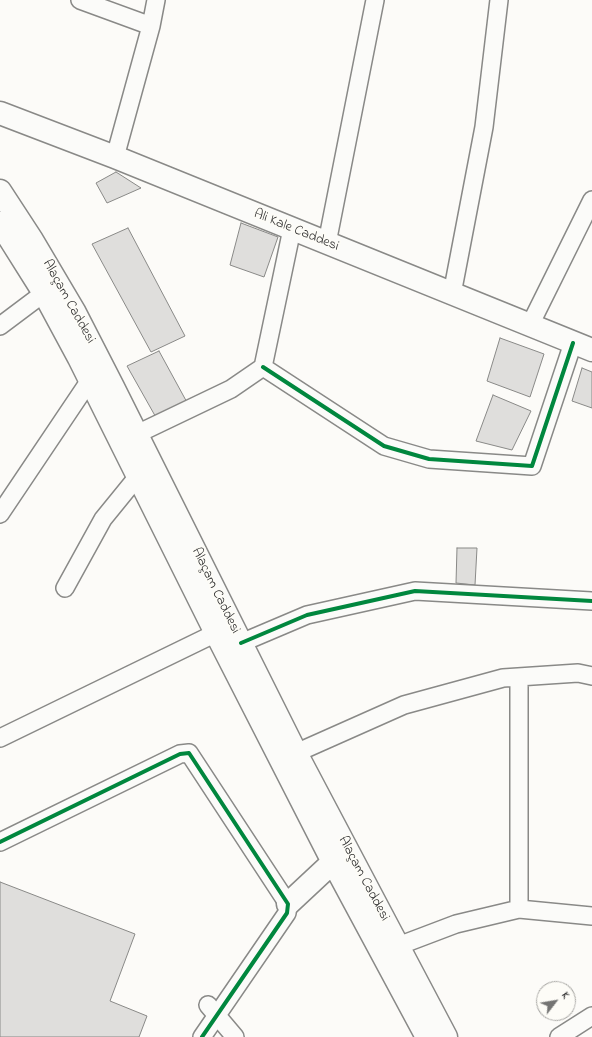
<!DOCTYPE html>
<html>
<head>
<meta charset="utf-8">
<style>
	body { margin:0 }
	#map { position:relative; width:592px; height:1037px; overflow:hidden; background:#fcfbf8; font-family:"Indie Flower",sans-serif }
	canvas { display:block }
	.north { position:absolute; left:536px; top:981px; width:40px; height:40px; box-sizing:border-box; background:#fdfcf7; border:1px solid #a9a8a5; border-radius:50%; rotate:59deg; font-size:11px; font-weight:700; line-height:16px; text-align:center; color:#2b2b2b }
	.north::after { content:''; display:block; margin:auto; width:14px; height:18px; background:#747473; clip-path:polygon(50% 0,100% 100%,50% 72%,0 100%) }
</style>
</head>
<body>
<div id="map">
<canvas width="592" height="1037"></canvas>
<div class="north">K</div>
</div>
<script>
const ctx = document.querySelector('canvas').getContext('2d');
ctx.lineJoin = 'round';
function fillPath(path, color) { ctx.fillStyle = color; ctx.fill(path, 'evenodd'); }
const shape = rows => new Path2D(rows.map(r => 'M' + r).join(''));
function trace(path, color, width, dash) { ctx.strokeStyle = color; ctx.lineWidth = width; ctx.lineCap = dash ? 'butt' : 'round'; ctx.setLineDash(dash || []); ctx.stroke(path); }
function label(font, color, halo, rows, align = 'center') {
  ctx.font = font + ' "Indie Flower",sans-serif'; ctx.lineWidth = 4; ctx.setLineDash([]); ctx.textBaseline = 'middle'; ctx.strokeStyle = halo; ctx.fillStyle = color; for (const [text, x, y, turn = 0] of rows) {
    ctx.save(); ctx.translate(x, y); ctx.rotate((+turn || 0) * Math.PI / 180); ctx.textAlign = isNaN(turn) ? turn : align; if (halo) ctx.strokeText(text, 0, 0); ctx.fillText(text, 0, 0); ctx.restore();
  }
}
const building = shape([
	[116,172,141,188,107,203,96,183,116,172],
	[241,223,278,237,264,277,230,265,241,223],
	[128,228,185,336,151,352,92,244,128,228],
	[500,338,544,354,530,397,487,381,500,338],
	[159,351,189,406,158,421,127,366,159,351],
	[582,368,592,372,592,408,572,401,582,368],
	[493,395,531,411,512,450,476,441,493,395],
	[457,548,477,548,475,585,456,583,457,548],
	[0,882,135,934,110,1001,147,1016,139,1037,0,1037,0,882]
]);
fillPath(building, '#dfdedc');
trace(building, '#898987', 1);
const street = shape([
	[80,0,151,26],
	[115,157,151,26,156,0],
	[327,243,375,0],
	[452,294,484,127,499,0],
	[530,325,592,200],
	[0,326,44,293],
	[263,367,384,446,429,459,532,466,573,343],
	[137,434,231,389,263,367,292,229],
	[0,514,90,380],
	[65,588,103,519,138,476],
	[241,643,307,615,415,591,592,601],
	[519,677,519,909],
	[0,738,216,633],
	[296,753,404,705,503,678,578,673,592,676],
	[0,842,180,754,189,753,288,904,287,913,202,1037],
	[398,946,456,924,519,909,592,916],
	[208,1005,235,1037],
	[559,1037,592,1016]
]);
const secondary = shape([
	[0,113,115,157,592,350],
	[0,191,32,240,74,311,113,387,296,753,446,1037],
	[0,223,44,293,79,358,216,633,333,862,427,1037],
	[288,904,333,862,344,855]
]);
trace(street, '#898987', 20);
trace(secondary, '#898987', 25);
trace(street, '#fbfbf9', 17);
trace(secondary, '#fbfbf9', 22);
trace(shape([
	[263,367,384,446,429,459,532,466,573,343],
	[241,643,307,615,415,591,592,601],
	[0,842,180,754,189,753,288,904,287,913,202,1037]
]), '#00873e', 4);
label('14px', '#2b2b2b', '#fdfcf7', [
	["Ali Kale Caddesi",296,231,22],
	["Alaçam Caddesi",68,302,61],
	["Alaçam Caddesi",215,591,64],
	["Alaçam Caddesi",363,879,62]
]);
</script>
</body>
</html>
